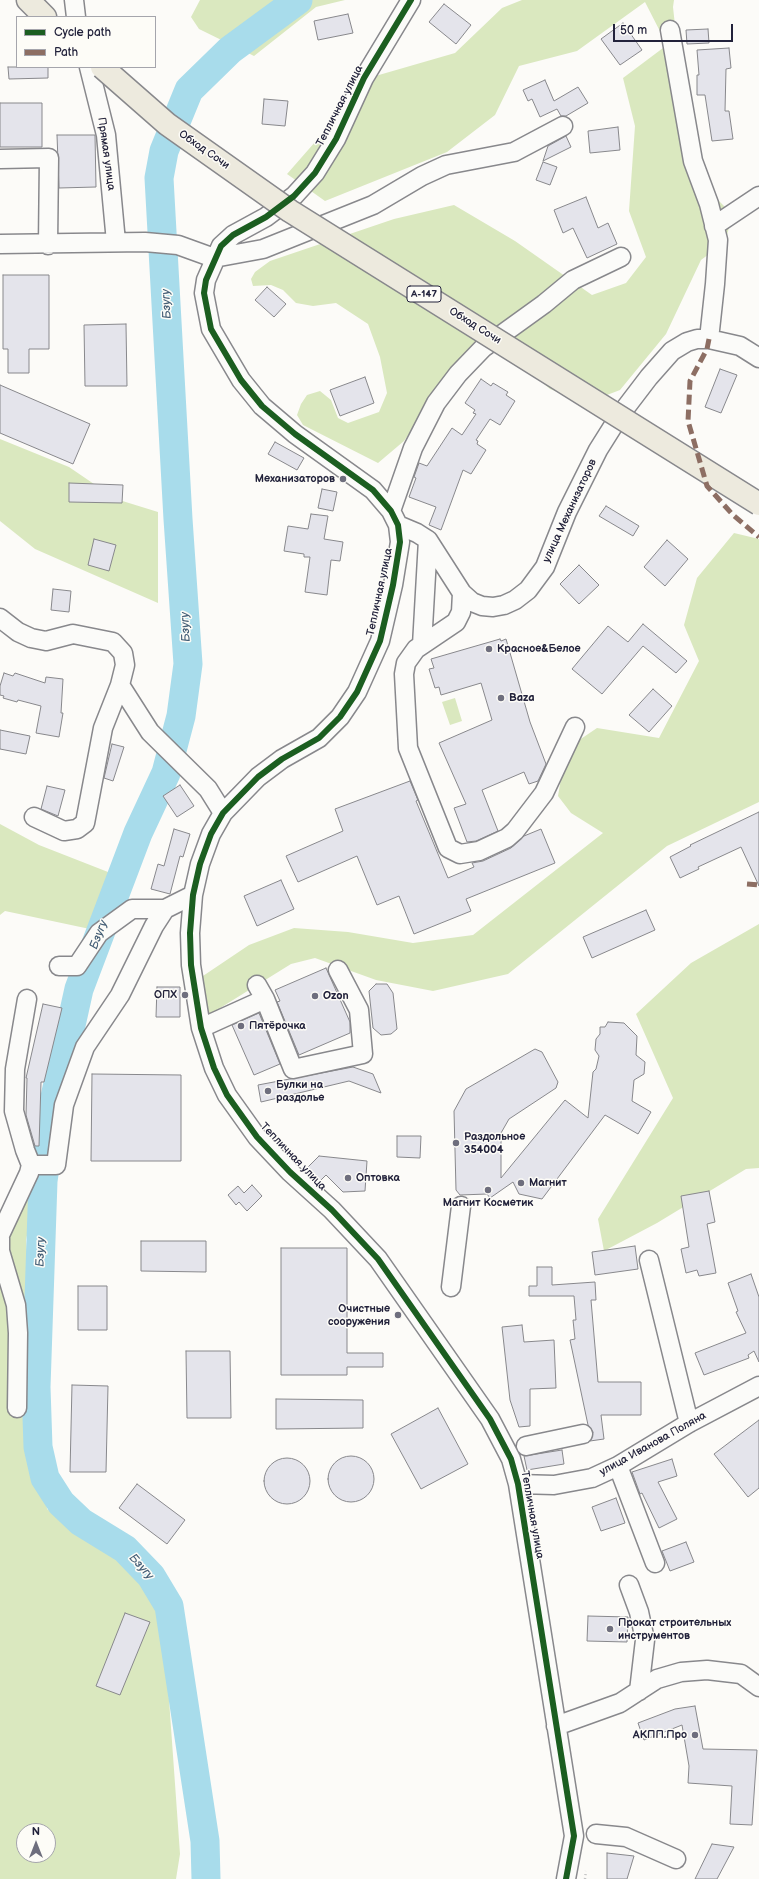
<!DOCTYPE html>
<html>
<head>
<meta charset="utf-8">
<style>
	body { margin:0 }
	#map { position:relative; width:759px; height:1879px; overflow:hidden; background:#fcfbf8; font-family:"Balsamiq Sans",sans-serif }
	canvas { display:block }
	.legend { position:absolute; left:16px; top:16px; width:140px; height:52px; box-sizing:border-box; background:#fdfcf7; border:1px solid #a5a5ac; margin:0; padding:5px 7px; list-style:none; font-size:12px; color:#22223b }
	.legend li { display:flex; align-items:center; gap:8px; height:20px }
	.legend b { width:20px; border:1px solid #a5a5ac }
	.north { position:absolute; left:16px; top:1823px; width:40px; height:40px; box-sizing:border-box; background:#fdfcf7; border:1px solid #a5a5ac; border-radius:50%; rotate:0deg; font-size:11px; font-weight:700; line-height:16px; text-align:center; color:#22223b }
	.north::after { content:''; display:block; margin:auto; width:14px; height:18px; background:#6e6e7d; clip-path:polygon(50% 0,100% 100%,50% 72%,0 100%) }
	.scale { position:absolute; left:613px; top:24px; width:120px; height:18px; box-sizing:border-box; border:2px solid #22223b; border-top:0; padding-left:5px; font-size:12px; line-height:14px; white-space:nowrap; color:#22223b; -webkit-text-stroke:3px #fdfcf7; paint-order:stroke }
</style>
</head>
<body>
<div id="map">
<canvas width="759" height="1879"></canvas>
<ul class="legend">
<li><b style="height:5px;background:#1b5e20"></b>Cycle path</li>
<li><b style="height:5px;background:#8d6e63"></b>Path</li>
</ul>
<div class="north">N</div>
<div class="scale">50 m</div>
</div>
<script>
const ctx = document.querySelector('canvas').getContext('2d');
ctx.lineJoin = 'round';
function fillPath(path, color) { ctx.fillStyle = color; ctx.fill(path, 'evenodd'); }
const shape = rows => new Path2D(rows.map(r => 'M' + r).join(''));
function trace(path, color, width, dash) { ctx.strokeStyle = color; ctx.lineWidth = width; ctx.lineCap = dash ? 'butt' : 'round'; ctx.setLineDash(dash || []); ctx.stroke(path); }
function label(font, color, halo, rows, align = 'center') {
  ctx.font = font + ' "Balsamiq Sans",sans-serif'; ctx.lineWidth = 3; ctx.setLineDash([]); ctx.textBaseline = 'middle'; ctx.strokeStyle = halo; ctx.fillStyle = color; for (const [text, x, y, turn = 0] of rows) {
    ctx.save(); ctx.translate(x, y); ctx.rotate((+turn || 0) * Math.PI / 180); ctx.textAlign = isNaN(turn) ? turn : align; if (halo) ctx.strokeText(text, 0, 0); ctx.fillText(text, 0, 0); ctx.restore();
  }
}
fillPath(shape([
	[200,0,345,0,316,7,254,56,199,29,191,17],
	[522,0,674,0,673,7,691,173,725,207,730,224,725,242,701,260,666,334,620,390,586,403,550,389,519,363,495,348,437,394,404,441,378,463,303,425,297,415,301,404,307,395,320,391,331,400,338,418,348,423,379,412,387,393,380,357,368,324,336,303,313,306,296,303,283,290,271,285,253,286,251,279,255,272,270,261,394,219,454,205,515,241,592,295,626,283,646,257,629,211,635,126,623,78,667,45,645,2,577,51,519,66,495,115,447,152,325,201,287,174,372,77,455,53,502,8],
	[0,439,69,467,116,499,158,512,158,603,35,549,0,521],
	[734,533,759,539,759,802,667,846,508,974,433,991,376,980,315,958,291,964,204,1018,197,980,249,945,294,928,348,932,413,943,473,935,603,833,571,813,558,796,566,749,597,728,659,738,699,661,684,625,697,578],
	[455,698,462,721,450,725,442,702],
	[0,824,39,845,131,881,104,932,5,911,0,915],
	[759,924,759,1168,746,1169,657,1223,604,1251,598,1219,673,1098,636,1014,691,963],
	[38,1183,26,1240,47,1509,161,1587,180,1854,176,1879,0,1879,0,1237],
	[24,1831,48,1831,48,1855,24,1855]
]), '#dae8bf');
trace(shape([
	[206,1879,205,1841,169,1606,151,1576,125,1549,81,1522,61,1503,45,1478,38,1447,36,1387,43,1181,55,1097,79,989,138,833,166,773,181,716,188,664,178,519,159,178,164,151,189,90,230,50,298,0]
]), '#a8dceb', 29);
const building = shape([
	[444,4,471,25,456,44,429,22,444,4],
	[348,14,353,33,318,40,314,21,348,14],
	[623,23,642,50,620,65,601,39,623,23],
	[708,29,709,43,687,44,686,30,708,29],
	[729,48,731,68,726,69,725,111,729,111,733,139,712,141,705,95,697,95,697,75,699,75,697,50,729,48],
	[8,67,48,67,48,78,9,79,8,67],
	[545,80,554,101,578,87,588,103,566,116,561,116,557,109,540,117,532,99,528,101,523,90,545,80],
	[264,99,288,101,285,126,262,124,264,99],
	[0,103,42,103,42,147,0,147,0,103],
	[618,127,620,150,590,153,588,131,618,127],
	[57,135,95,135,96,187,59,188,57,135],
	[566,136,571,147,543,161,548,146,566,136],
	[543,162,557,167,550,185,536,180,543,162],
	[586,197,598,228,608,223,617,244,587,258,573,228,563,233,554,210,586,197],
	[3,275,49,275,49,349,29,349,29,373,8,373,8,349,3,349,3,275],
	[267,287,286,304,274,317,255,300,267,287],
	[126,324,127,386,85,386,84,325,126,324],
	[720,369,737,375,721,413,705,407,720,369],
	[365,377,374,403,340,416,330,390,365,377],
	[481,379,491,386,493,383,508,392,506,395,515,401,500,425,490,419,476,440,478,441,477,444,486,450,471,474,463,470,441,530,429,525,436,507,409,497,416,478,414,477,419,463,427,466,452,428,462,435,476,414,473,413,475,410,465,403,481,379],
	[0,385,90,424,73,464,0,433,0,385],
	[275,442,304,458,297,470,268,454,275,442],
	[69,483,123,485,122,503,69,502,69,483],
	[322,489,337,492,333,511,318,508,322,489],
	[606,506,639,526,633,536,599,516,606,506],
	[311,514,328,516,324,539,343,542,340,561,331,560,327,595,305,592,310,557,304,557,304,554,284,551,288,526,308,529,311,514],
	[94,539,116,545,109,571,88,565,94,539],
	[667,540,688,559,665,586,644,567,667,540],
	[579,565,599,585,579,604,560,584,579,565],
	[53,589,71,591,69,612,51,610,53,589],
	[643,624,687,661,676,673,643,646,602,694,572,669,608,626,628,642,643,624],
	[500,639,501,641,506,639,530,722,546,764,538,781,529,784,524,772,482,790,498,831,476,841,467,842,454,808,466,804,439,743,492,720,481,683,441,695,439,687,435,688,429,669,434,668,431,659,500,639],
	[4,673,13,676,15,673,45,683,46,677,63,679,61,713,63,713,59,737,36,733,41,706,18,700,17,702,3,698,4,696,0,695,0,686,4,673],
	[653,689,672,706,649,732,629,715,653,689],
	[0,730,30,736,26,754,0,749,0,730],
	[112,744,124,747,113,781,104,778,112,744],
	[410,781,418,800,416,801,448,878,474,867,472,863,483,861,511,848,524,836,541,829,555,863,466,899,471,911,414,934,399,896,377,905,357,856,298,882,286,856,343,831,335,809,410,781],
	[180,785,194,806,177,817,163,796,180,785],
	[47,786,65,790,58,816,41,809,47,786],
	[759,812,759,886,741,847,698,867,699,869,680,878,670,857,691,846,690,845,759,812],
	[174,829,190,834,183,857,180,856,170,894,151,889,158,864,164,866,174,829],
	[281,880,294,909,257,926,244,896,281,880],
	[646,910,655,930,592,958,583,937,646,910],
	[326,968,350,1022,350,1033,299,1055,277,1002,280,1001,275,990,326,968],
	[376,984,387,984,393,993,397,1029,391,1034,381,1035,373,1028,369,991,376,984],
	[157,987,180,987,180,1017,156,1017,157,987],
	[43,1004,62,1008,44,1082,41,1082,39,1146,35,1146,26,1115,27,1078,26,1078,43,1004],
	[259,1013,280,1064,254,1075,232,1025,259,1013],
	[608,1022,624,1023,637,1036,636,1055,645,1062,644,1074,634,1080,632,1101,651,1112,638,1134,605,1115,542,1199,519,1194,513,1182,490,1198,487,1194,460,1195,456,1190,454,1111,466,1089,535,1049,542,1052,558,1082,556,1088,509,1119,501,1133,501,1178,565,1100,588,1118,593,1072,596,1069,599,1056,595,1050,596,1039,600,1034,600,1027,605,1027,608,1022],
	[353,1067,373,1074,381,1093,349,1081,261,1102,258,1085,353,1067],
	[92,1074,181,1075,181,1161,91,1161,92,1074],
	[397,1136,421,1136,420,1158,397,1157,397,1136],
	[319,1156,367,1161,365,1191,343,1192,326,1175,318,1183,304,1171,319,1156],
	[252,1185,262,1196,247,1211,239,1202,236,1205,228,1195,238,1186,244,1193,252,1185],
	[709,1191,715,1222,707,1224,716,1273,699,1276,697,1270,686,1273,681,1249,689,1247,681,1196,709,1191],
	[141,1241,206,1241,206,1272,141,1271,141,1241],
	[635,1246,638,1269,595,1275,592,1252,635,1246],
	[281,1248,347,1248,347,1353,383,1353,383,1367,347,1367,347,1375,281,1375,281,1248],
	[537,1267,552,1267,552,1285,595,1282,596,1300,591,1300,598,1382,641,1382,641,1415,601,1415,604,1439,590,1441,593,1432,588,1425,570,1340,575,1339,573,1320,576,1320,574,1296,529,1296,529,1286,537,1286,537,1267],
	[751,1274,759,1297,759,1362,754,1351,748,1355,749,1358,704,1375,695,1353,746,1333,736,1312,738,1311,728,1283,751,1274],
	[78,1286,107,1286,107,1330,78,1330,78,1286],
	[522,1325,524,1342,554,1340,556,1388,530,1389,530,1426,519,1427,510,1400,502,1327,522,1325],
	[186,1351,230,1351,231,1418,187,1418,186,1351],
	[72,1385,108,1386,106,1472,70,1472,72,1385],
	[276,1399,363,1400,363,1428,276,1429,276,1399],
	[438,1408,468,1464,421,1489,391,1434,438,1408],
	[759,1420,759,1488,748,1497,714,1454,759,1420],
	[562,1450,564,1464,527,1470,524,1456,562,1450],
	'328 1479a23 23 0 1 1 46 0a23 23 0 1 1-46 0Z',
	'264 1481a23 23 0 1 1 46 0a23 23 0 1 1-46 0Z',
	[672,1459,677,1476,658,1482,677,1519,659,1528,642,1493,640,1494,632,1472,672,1459],
	[137,1484,185,1520,167,1544,119,1508,137,1484],
	[616,1498,625,1523,601,1531,592,1507,616,1498],
	[686,1542,694,1562,670,1571,662,1551,686,1542],
	[125,1613,150,1622,120,1695,96,1686,125,1613],
	[588,1616,628,1617,627,1642,587,1641,588,1616],
	[695,1706,703,1749,757,1750,752,1825,730,1824,732,1786,688,1783,689,1766,682,1725,644,1740,638,1723,675,1709,695,1706],
	[712,1844,734,1847,717,1879,695,1879,712,1844],
	[607,1853,634,1856,627,1879,607,1879,607,1853]
]);
fillPath(building, '#e4e4eb');
trace(building, '#88888c', 1);
const minor = shape([
	[74,0,76,17],
	[411,0,364,78,336,139,315,173,294,196,266,217,233,235,221,246,206,280,204,293,211,329,241,380,262,406,295,434,373,490,391,511,398,525,400,542,393,585,380,641,357,692,340,717,319,738,282,759,258,777,223,813,211,834,200,864,193,895,190,933,191,965,201,1028,214,1068,227,1095,257,1137,290,1172,332,1210,378,1259,490,1419,511,1459,518,1484,574,1836,566,1879],
	[670,30,693,161,709,204,718,240,715,284,709,339],
	[89,67,106,135,116,242],
	[0,159,49,158,48,245],
	[714,226,759,196],
	[0,244,145,242,178,245,214,258,263,249,373,205,422,176,446,165,514,152,563,126],
	[391,511,413,448,436,403,458,374,483,348,544,304,573,280,621,257],
	[398,525,417,533,428,540,462,593,472,602,482,606,493,607,504,605,515,600,528,590,545,567,567,512,598,450,620,415,649,377,672,351,687,342,697,339,709,339,740,346,759,358],
	[462,593,461,612,456,622,416,649,406,663,404,674,408,748,448,848,460,854,479,851,507,838,515,831,544,793,575,727],
	[0,618,18,632,31,638,46,641,73,634,113,642,123,653,125,665,120,685,150,732,208,789,223,813],
	[422,645,428,540],
	[34,817,64,831,77,829,85,823,103,728,120,685],
	[59,966,77,966,99,933,132,909,165,909],
	[257,985,265,999,293,1069,363,1054,359,1010,338,970],
	[201,1028,265,999],
	[31,1165,56,1165,64,1105,85,1047,120,995,154,926,165,909,193,895],
	[0,1235,29,1173,31,1165,25,1150,14,1111,15,1069,27,999],
	[0,1238,0,1251,16,1305,18,1333,17,1408],
	[649,1260,689,1423],
	[451,1287,461,1206],
	[526,1446,583,1434],
	[618,1466,655,1563],
	[518,1484,554,1485,592,1478,618,1466,689,1423,759,1386],
	[629,1585,639,1612,645,1640,639,1691],
	[556,1726,620,1703,657,1679,681,1672,707,1670,741,1674,759,1687],
	[596,1834,626,1837,676,1859]
]);
const highway = shape([
	[28,0,45,17]
]);
trace(minor, '#88888c', 21);
trace(highway, '#88888c', 25);
trace(shape([
	[585,1879,586,1871]
]), '#bfbfc0', 2.5, [1, 3]);
trace(minor, '#fbfbf9', 18);
trace(highway, '#edeade', 22);
const highwayBridge = shape([
	[102,67,167,124,290,211,759,504]
]);
trace(highwayBridge, '#88888c', 25, []);
trace(highwayBridge, '#edeade', 22);
trace(shape([
	[709,339,707,349,690,381,688,421,707,486,733,515,759,537],
	[747,884,759,885]
]), '#8d6e63', 5, [10, 5]);
trace(shape([
	[411,0,364,78,336,139,315,173,294,196,266,217,233,235,221,246,206,280,204,293,211,329,241,380,262,406,295,434,373,490,391,511,398,525,400,542,393,585,380,641,357,692,340,717,319,738,282,759,258,777,223,813,211,834,200,864,193,895,190,933,191,965,201,1028,214,1068,227,1095,257,1137,290,1172,332,1210,378,1259,490,1419,511,1459,518,1484,574,1836,566,1879]
]), '#1b5e20', 6);
for (const [x, y, r, color] of [
	[343,479,4,"#6e6e7d"],
	[489,649,4,"#6e6e7d"],
	[501,698,4,"#6e6e7d"],
	[185,995,4,"#6e6e7d"],
	[315,996,4,"#6e6e7d"],
	[241,1026,4,"#6e6e7d"],
	[268,1091,4,"#6e6e7d"],
	[456,1143,4,"#6e6e7d"],
	[348,1178,4,"#6e6e7d"],
	[521,1183,4,"#6e6e7d"],
	[488,1190,4,"#6e6e7d"],
	[398,1315,4,"#6e6e7d"],
	[610,1629,4,"#6e6e7d"],
	[695,1735,4,"#6e6e7d"]
]) { const dot = new Path2D(); dot.arc(x, y, r, 0, 2 * Math.PI); ctx.fillStyle = color; ctx.fill(dot); trace(dot, '#fdfcf7', 1.5); }
for (const [x, y, w] of [
	[424,294,34]
]) { const box = new Path2D(); box.roundRect(x - w / 2, y - 8, w, 16, 3); ctx.fillStyle = '#fdfcf7'; ctx.fill(box); trace(box, '#22223b', 1); }
label('bold 10px', '#22223b', null, [
	["А-147",424,294]
]);
label('11px', '#22223b', '#fdfcf7', [
	["Тепличная улица",340,106,-63],
	["Обход Сочи",204,150,35],
	["Прямая улица",106,154,82],
	["Обход Сочи",475,326,32],
	["улица Механизаторов",570,511,-65],
	["Тепличная улица",380,592,-78],
	["Тепличная улица",293,1157,46],
	["улица Иванова Поляна",653,1444,-29],
	["Тепличная улица",532,1515,80]
]);
label('bold 11px', '#22223b', '#fdfcf7', [
	["Механизаторов",335,479,"right"],
	["Красное&Белое",497,649],
	["Baza",509,698],
	["ОПХ",177,995,"right"],
	["Ozon",323,996],
	["Пятёрочка",249,1026],
	["Булки на",276,1085],
	["раздолье",276,1098],
	["Раздольное",464,1137],
	["354004",464,1150],
	["Оптовка",356,1178],
	["Магнит",529,1183],
	["Магнит Косметик",488,1203,"center"],
	["Очистные",390,1309,"right"],
	["сооружения",390,1322,"right"],
	["Прокат строительных",618,1623],
	["инструментов",618,1636],
	["АКПП.Про",687,1735,"right"]
], 'left');
label('italic 12px', '#445e76', '#fdfcf7', [
	["Бзугу",167,304,-93],
	["Бзугу",186,627,-93],
	["Бзугу",99,935,-69],
	["Бзугу",41,1252,-88],
	["Бзугу",141,1567,48]
]);
</script>
</body>
</html>
